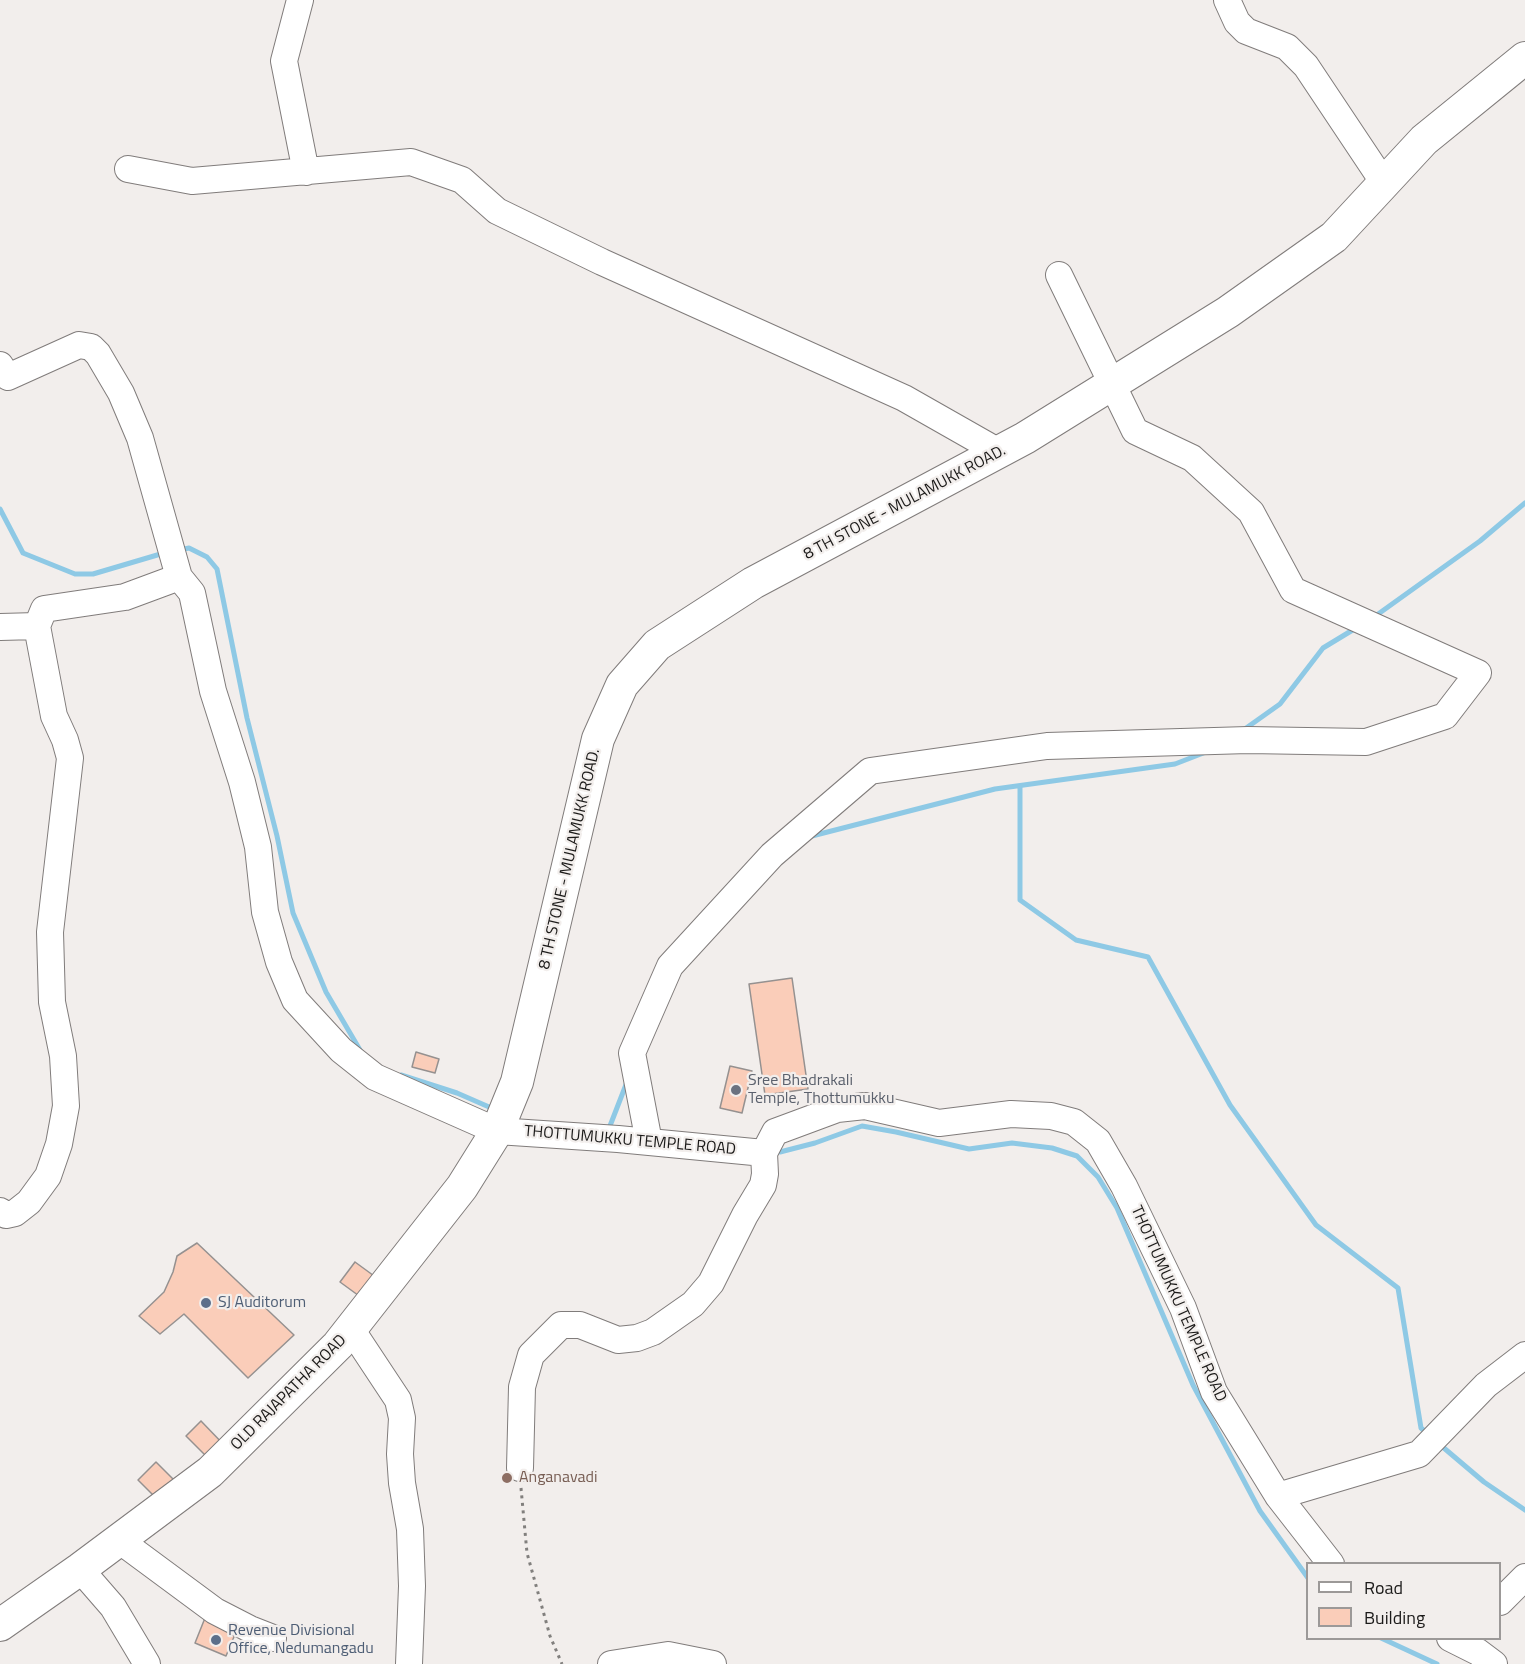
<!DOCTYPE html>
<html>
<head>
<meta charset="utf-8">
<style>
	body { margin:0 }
	#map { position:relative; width:1525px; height:1664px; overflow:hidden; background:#f2eeec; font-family:"Titillium Web",sans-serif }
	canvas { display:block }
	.legend { position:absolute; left:1306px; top:1562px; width:195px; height:78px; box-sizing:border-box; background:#f2eeec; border:2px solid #9c9998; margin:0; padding:8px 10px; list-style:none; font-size:18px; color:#1b1a19 }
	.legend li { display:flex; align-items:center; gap:12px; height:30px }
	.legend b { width:30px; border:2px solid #9c9998 }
</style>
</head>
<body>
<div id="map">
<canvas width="1525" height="1664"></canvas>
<ul class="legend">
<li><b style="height:8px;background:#fff"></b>Road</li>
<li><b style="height:16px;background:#facdb9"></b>Building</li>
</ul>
</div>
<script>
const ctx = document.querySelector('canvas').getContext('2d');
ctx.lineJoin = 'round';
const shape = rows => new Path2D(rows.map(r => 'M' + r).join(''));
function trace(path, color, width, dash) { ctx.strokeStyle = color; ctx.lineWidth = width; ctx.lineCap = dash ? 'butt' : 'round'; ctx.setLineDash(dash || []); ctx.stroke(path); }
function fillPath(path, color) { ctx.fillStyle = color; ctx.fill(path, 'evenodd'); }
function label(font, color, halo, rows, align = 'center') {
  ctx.font = font + ' "Titillium Web",sans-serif'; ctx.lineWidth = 4.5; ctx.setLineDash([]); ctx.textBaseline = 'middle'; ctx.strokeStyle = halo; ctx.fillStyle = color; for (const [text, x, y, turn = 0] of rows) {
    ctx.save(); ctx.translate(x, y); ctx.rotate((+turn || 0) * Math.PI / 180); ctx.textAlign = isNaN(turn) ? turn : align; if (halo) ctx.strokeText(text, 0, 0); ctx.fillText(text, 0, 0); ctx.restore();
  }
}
trace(shape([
	[0,509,23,553,75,574,93,574,164,553],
	[179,550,189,548,207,557,217,569,247,718,277,836,293,913,326,992,360,1050],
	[1374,617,1480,541,1525,503],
	[1242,731,1280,704,1323,648,1356,628],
	[1020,786,1020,900,1076,940,1148,957,1230,1105,1316,1225,1398,1288,1421,1428,1429,1435],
	[808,837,995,789,1175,764,1206,752],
	[401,1075,457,1093,496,1110],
	[608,1131,627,1082],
	[774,1150,780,1152,815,1143,862,1126,896,1132,969,1149,1012,1143,1052,1148,1077,1156,1098,1177,1117,1208,1193,1385,1260,1511,1308,1578],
	[1438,1443,1484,1482,1525,1510],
	[1381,1638,1437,1664]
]), '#8ec9e5', 5);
const building = shape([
	[792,978,808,1089,765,1095,749,984,792,978],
	[416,1052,439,1059,435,1073,412,1067,416,1052],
	[730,1066,752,1071,742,1113,720,1108,730,1066],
	[197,1243,294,1335,248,1378,184,1314,160,1334,139,1316,164,1292,173,1272,177,1256,197,1243],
	[355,1262,381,1281,366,1301,340,1282,355,1262],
	[201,1421,227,1448,212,1462,186,1436,201,1421],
	[156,1462,174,1480,156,1498,138,1480,156,1462],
	[205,1618,236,1632,226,1656,195,1643,205,1618]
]);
fillPath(building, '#facdb9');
trace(building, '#959190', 1.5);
const minor = shape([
	[300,0,284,61,306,172],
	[1227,0,1237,22,1246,31,1287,47,1306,66,1384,183],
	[128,169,192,181,411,162,462,180,497,211,602,262,904,398,999,452],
	[0,365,8,377,79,345,91,347,98,354,121,393,140,438,179,577,192,593,213,691,242,782,258,847,265,912,279,962,295,1000,341,1050,375,1077,497,1131,618,1139,764,1153],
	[0,627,37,626],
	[649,1142,632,1053,670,966,772,855,870,771,1047,746,1248,740,1366,742,1445,716,1478,673,1293,590,1251,512,1192,458,1135,431,1059,275],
	[764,1153,775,1132,837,1109,865,1106,939,1123,1011,1114,1051,1116,1074,1122,1098,1141,1124,1186,1183,1308,1214,1392,1278,1496,1331,1564],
	[0,1211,6,1215,15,1213,29,1202,48,1176,59,1144,66,1106,63,1056,52,1002,50,932,70,758,65,740,54,716,37,626,44,609,125,597,179,577],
	[351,1329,398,1400,402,1418,400,1454,402,1483,410,1529,412,1586,409,1664],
	[520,1468,522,1387,531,1355,561,1325,580,1325,618,1340,637,1338,653,1332,693,1304,711,1283,745,1215,763,1185,765,1174,764,1153],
	[1278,1496,1419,1454,1486,1385,1525,1355],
	[119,1540,215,1611,250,1629,273,1638],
	[80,1569,113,1607,147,1664],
	[1500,1602,1525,1577],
	[1450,1638,1478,1652,1494,1664],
	[611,1664,668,1655,713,1664]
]);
const major = shape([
	[0,1625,80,1569,210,1472,338,1345,462,1187,497,1131,517,1082,598,739,622,685,657,645,753,583,1025,438,1228,312,1334,237,1424,140,1525,58]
]);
trace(minor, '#807c7b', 28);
trace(major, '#807c7b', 34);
trace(shape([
	[521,1488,527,1553,550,1636,562,1664]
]), '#817f7d', 3, [3, 4.5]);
trace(minor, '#fff', 26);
trace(major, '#fff', 32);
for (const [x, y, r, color] of [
	[736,1090,6,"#6b7280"],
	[206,1303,6,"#5c6f8a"],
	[507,1478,6,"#8d6e63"],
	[216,1640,6,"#5c6f8a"]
]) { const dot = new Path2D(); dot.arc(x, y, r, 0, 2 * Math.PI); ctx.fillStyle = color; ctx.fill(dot); trace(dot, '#f2eeec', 2); }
label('16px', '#1b1a19', '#f2eeec', [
	["8 TH STONE - MULAMUKK ROAD.",905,503,-28],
	["8 TH STONE - MULAMUKK ROAD.",570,859,-77],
	["THOTTUMUKKU TEMPLE ROAD",630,1141,5],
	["THOTTUMUKKU TEMPLE ROAD",1178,1304,66],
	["OLD RAJAPATHA ROAD",289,1393,-45]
]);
label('16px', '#5b616d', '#f2eeec', [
	["Sree Bhadrakali",748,1081],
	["Temple, Thottumukku",748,1099]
], 'left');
label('16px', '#4e5e75', '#f2eeec', [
	["SJ Auditorum",218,1303],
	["Revenue Divisional",228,1631],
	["Office, Nedumangadu",228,1649]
], 'left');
label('16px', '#785e54', '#f2eeec', [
	["Anganavadi",519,1478]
], 'left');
</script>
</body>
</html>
